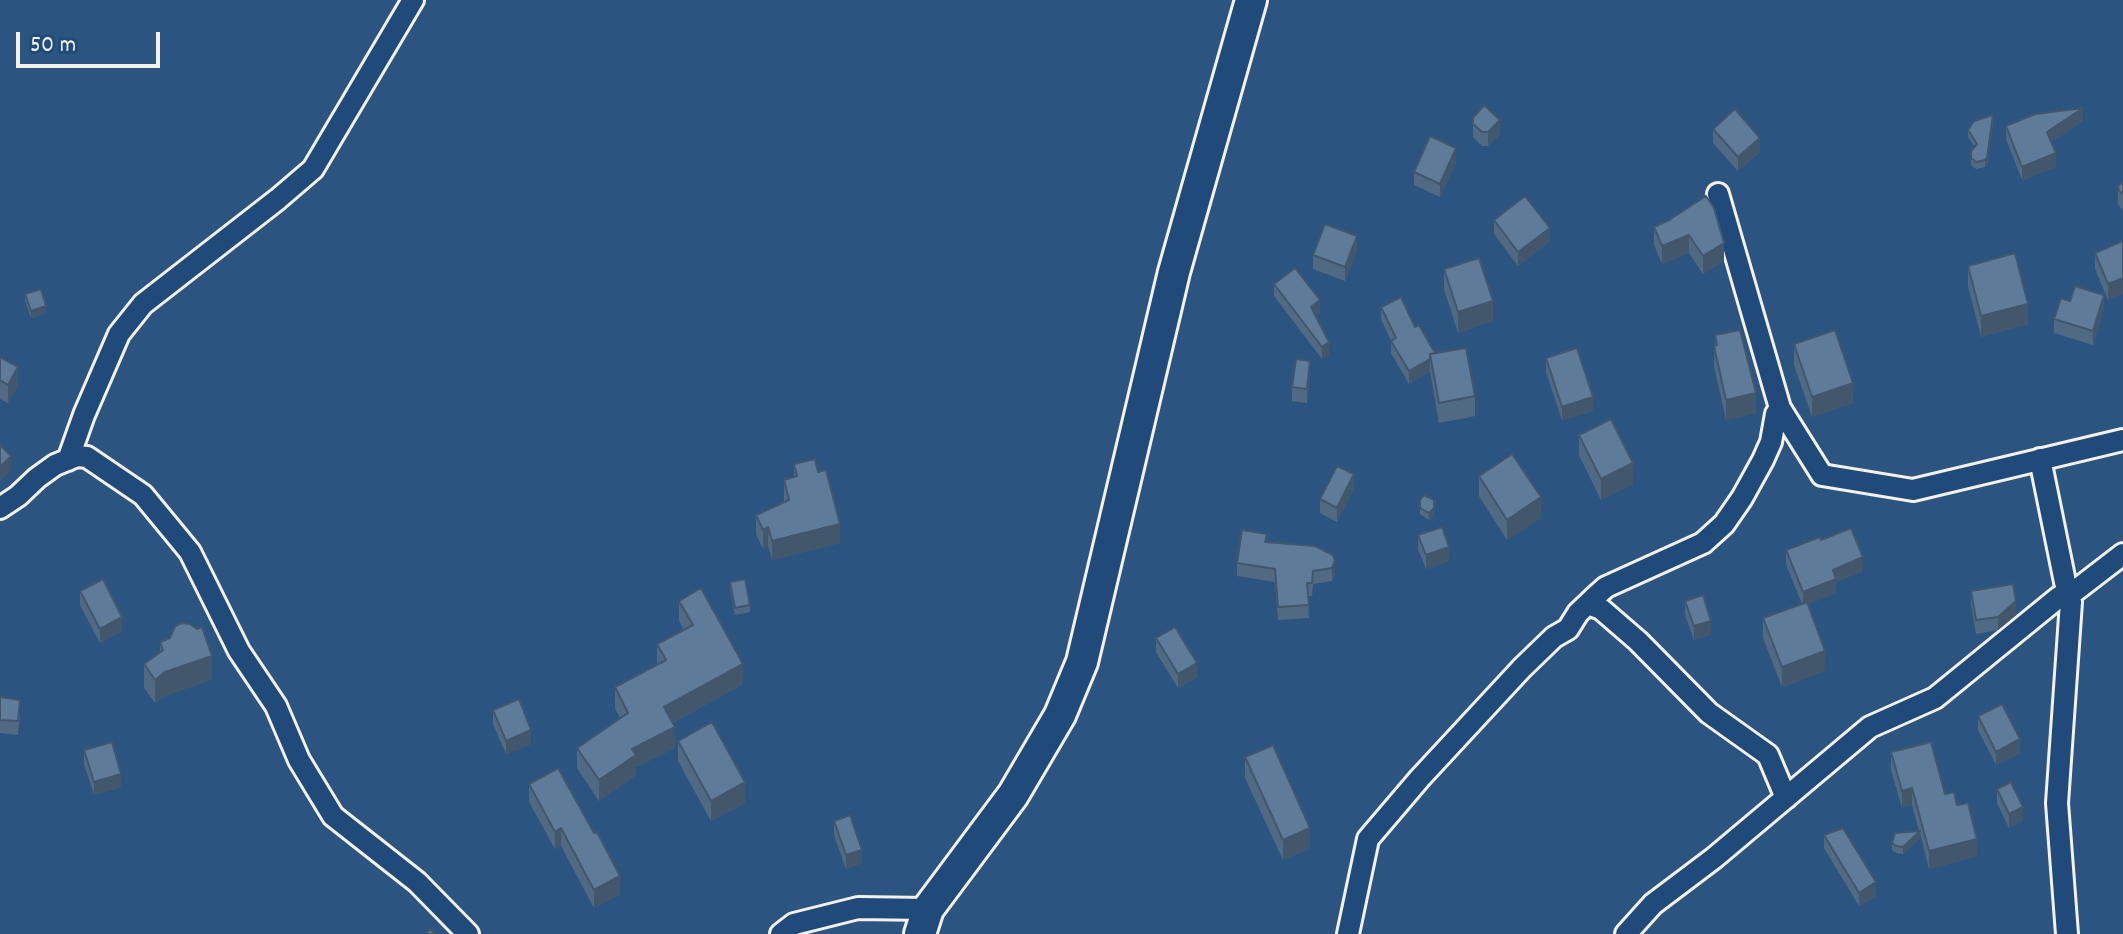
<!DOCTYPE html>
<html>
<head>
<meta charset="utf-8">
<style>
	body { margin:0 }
	#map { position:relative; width:2123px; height:934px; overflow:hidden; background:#2c5481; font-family:Dekko,sans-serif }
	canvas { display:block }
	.scale { position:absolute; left:16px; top:32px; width:144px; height:36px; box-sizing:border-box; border:4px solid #f4f1e8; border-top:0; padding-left:10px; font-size:24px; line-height:28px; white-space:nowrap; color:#f4f1e8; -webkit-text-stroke:6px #1f4a7a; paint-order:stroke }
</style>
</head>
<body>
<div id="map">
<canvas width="2123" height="934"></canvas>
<div class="scale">50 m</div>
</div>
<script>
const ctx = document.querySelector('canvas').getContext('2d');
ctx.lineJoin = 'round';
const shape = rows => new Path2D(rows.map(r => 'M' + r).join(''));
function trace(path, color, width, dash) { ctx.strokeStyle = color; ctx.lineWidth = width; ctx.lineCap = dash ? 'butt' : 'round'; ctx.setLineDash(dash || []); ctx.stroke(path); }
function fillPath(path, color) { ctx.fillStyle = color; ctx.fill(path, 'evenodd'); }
const street = shape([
	[1718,194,1780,408,1822,475,1913,490,2123,440],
	[2040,459,2065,582,2071,602,2057,803,2067,934],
	[68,460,84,415,119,334,143,304,278,199,313,169,413,0],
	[0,508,18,496,37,478,55,465,77,456,87,457,143,495,190,552,239,651,276,706,299,760,333,816,417,882,468,934],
	[1588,604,1601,609,1638,641,1709,713,1768,755,1786,798],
	[781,934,794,924,858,908,928,909],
	[1348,934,1368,839,1420,778,1522,668,1554,637,1568,629,1578,613,1597,595,1606,587,1703,543,1724,524,1742,498,1763,460,1771,442,1776,414,1780,408],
	[1626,934,1653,904,1714,858,1870,727,1935,698,2059,597,2069,591,2075,591,2123,554]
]);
const secondary = shape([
	[920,934,928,909,1013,795,1060,715,1082,662,1174,272,1251,0]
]);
trace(street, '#f4f1e8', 26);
trace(secondary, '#f4f1e8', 36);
trace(street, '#1f4a7a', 20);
trace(secondary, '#1f4a7a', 30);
fillPath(shape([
	[1473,118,1500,134,1488,146,1482,146,1473,137],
	[2083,121,2051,142,2056,167,2022,180,2006,139,2006,126],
	[1993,122,1987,165,1985,167,1976,169,1971,165,1971,151,1975,147,1968,137,1968,130],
	[1713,129,1760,152,1738,171,1713,143],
	[1456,162,1440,197,1414,185,1414,172],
	[2123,182,2123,210,2119,206,2118,202,2118,186],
	[1494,220,1550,241,1518,266,1494,234],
	[1669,220,1724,261,1703,274,1689,253,1662,264,1654,245,1654,227],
	[2123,241,2108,300,2095,269,2095,253],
	[1357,250,1345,281,1313,269,1313,255],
	[1968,266,2028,324,1981,337,1968,286],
	[1444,269,1493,321,1458,333,1444,289],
	[1274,284,1320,312,1315,316,1329,355,1322,359,1274,296],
	[25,294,46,313,31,318,25,301],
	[1381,307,1415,327,1435,353,1475,396,1475,416,1439,423,1430,371,1409,384,1391,353,1391,341,1381,319],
	[2104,309,2093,345,2054,333,2054,319],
	[1715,335,1756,413,1726,420,1714,366],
	[1794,344,1853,403,1812,417,1794,365],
	[0,357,18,385,8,403,0,399],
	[1546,358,1593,411,1562,420,1546,372],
	[1310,375,1307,403,1292,401,1292,387],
	[1579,435,1633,484,1601,500,1579,455],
	[794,464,840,543,772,560,768,546,763,549,756,534,756,515,784,502,784,480,794,477],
	[1479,476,1541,518,1507,540,1479,496],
	[1354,488,1337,522,1320,513,1320,499],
	[1420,500,1434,515,1429,520,1420,514],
	[1418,535,1449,561,1426,569,1418,549],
	[1821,540,1863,571,1836,582,1836,593,1808,604,1825,671,1782,687,1763,638,1763,618,1802,604,1786,564,1786,550],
	[1267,542,1333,555,1335,574,1332,581,1313,584,1312,596,1308,596,1309,618,1278,620,1275,582,1237,576,1237,563],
	[730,582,750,605,750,612,735,615,730,589],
	[80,591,122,631,100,643,80,605],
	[1971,591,2016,615,1998,630,1976,634,1971,605],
	[679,601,743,684,672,723,675,748,636,767,636,775,599,801,577,768,577,748,620,718,615,708,615,687,657,665,657,644,684,630,679,621],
	[1685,601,1711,634,1694,640,1685,615],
	[1156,638,1197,677,1178,688,1156,652],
	[160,642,212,679,165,696,155,703,144,688,144,664,160,652],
	[0,697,20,713,18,735,0,733],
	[493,710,531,744,506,754,493,724],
	[1978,716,2020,753,1996,765,1978,730],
	[678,741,745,803,711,821,678,761],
	[84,750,121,787,94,795,84,764],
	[1891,752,1957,805,1977,856,1929,869,1920,833,1920,838,1903,854,1896,853,1892,850,1892,843,1919,831,1912,805,1902,808,1891,770],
	[1245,757,1310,848,1283,860,1245,778],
	[529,784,594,833,620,894,594,908,561,846,555,849,529,802],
	[1997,789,2023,821,2009,828,1997,803],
	[834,821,862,863,846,869,834,835],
	[1824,835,1876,896,1859,906,1824,848]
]), '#516a84');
fillPath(shape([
	[2083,108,2083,121,2047,145,2047,132],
	[1993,115,1987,165,1985,167,1985,160],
	[1500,120,1500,134,1488,146,1488,132],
	[1760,138,1760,152,1738,171,1738,157],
	[1456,148,1456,162,1440,197,1440,184],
	[2056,153,2056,167,2022,180,2022,167],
	[1550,228,1550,241,1518,266,1518,252],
	[1689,235,1689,253,1662,264,1662,246],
	[1357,236,1357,250,1345,281,1345,267],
	[1724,243,1724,261,1703,274,1703,256],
	[2123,278,2123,294,2108,300,2108,284],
	[2104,295,2104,309,2093,345,2093,331],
	[1320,300,1320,312,1311,319,1311,307],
	[1493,301,1493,321,1458,333,1458,312],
	[2028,304,2028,324,1981,337,1981,316],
	[46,306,46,313,31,318,31,311],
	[1329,342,1329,355,1322,359,1322,347],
	[1430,359,1430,371,1409,384,1409,371],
	[1310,361,1310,375,1307,403,1307,389],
	[18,367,18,385,8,403,8,385],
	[1853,383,1853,403,1812,417,1812,397],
	[1756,393,1756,413,1726,420,1726,400],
	[1593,397,1593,411,1562,420,1562,407],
	[11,456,11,470,0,481,0,467],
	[1633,463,1633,484,1601,500,1601,479],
	[1354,474,1354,488,1337,522,1337,508],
	[1541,497,1541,518,1507,540,1507,520],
	[1434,500,1434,515,1429,520,1429,513],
	[840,524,840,543,772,560,772,541],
	[768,527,768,546,763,549,763,530],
	[1449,547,1449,561,1426,569,1426,555],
	[1863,557,1863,571,1836,582,1836,593,1803,606,1803,592,1833,570],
	[1335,561,1335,574,1332,581,1332,568],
	[2016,601,2016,615,1998,630,1998,617],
	[122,617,122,631,100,643,100,629],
	[1711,621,1711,634,1694,640,1694,626],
	[1825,651,1825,671,1782,687,1782,667],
	[212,656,212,679,165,696,155,703,155,680,165,672],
	[1197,663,1197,677,1178,688,1178,674],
	[743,664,743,684,664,727,664,707],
	[675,727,675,748,636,767,636,775,599,801,599,780,632,749],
	[531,730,531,744,506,754,506,741],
	[2020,739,2020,753,1996,765,1996,752],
	[121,774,121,787,94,795,94,782],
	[745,782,745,803,711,821,711,801],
	[1912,788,1912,805,1902,808,1902,791],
	[2023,807,2023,821,2009,828,2009,814],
	[561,828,561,846,555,849,555,832],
	[1310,828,1310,848,1283,860,1283,840],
	[1920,831,1920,838,1903,854,1903,847],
	[1977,839,1977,856,1929,869,1929,851],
	[862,850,862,863,846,869,846,855],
	[620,876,620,894,594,908,594,890],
	[1876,882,1876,896,1859,906,1859,893]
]), '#42566c');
const building = shape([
	[1484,105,1500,120,1488,132,1482,132,1473,124,1473,118,1484,105],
	[2083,108,2047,132,2056,153,2022,167,2006,126,2035,114,2083,108],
	[1735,109,1760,138,1738,157,1713,129,1735,109],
	[1993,115,1987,158,1985,160,1976,162,1971,158,1971,151,1977,144,1968,130,1974,121,1993,115],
	[1430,136,1456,148,1440,184,1414,172,1430,136],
	[2123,182,2123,194,2119,191,2118,186,2123,182],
	[1525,196,1550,228,1518,252,1494,220,1525,196],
	[1706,196,1714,208,1724,243,1703,256,1689,235,1662,246,1654,227,1669,220,1706,196],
	[1325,224,1357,236,1345,267,1313,255,1325,224],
	[2123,241,2123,278,2108,284,2095,253,2123,241],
	[2015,253,2028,304,1981,316,1968,266,2015,253],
	[1479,258,1493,301,1458,312,1444,269,1479,258],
	[1295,268,1320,300,1311,307,1329,342,1322,347,1274,284,1295,268],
	[2075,286,2104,295,2093,331,2054,319,2061,298,2070,301,2075,286],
	[41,289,46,306,31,311,25,294,41,289],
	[1401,297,1415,327,1419,325,1435,353,1430,354,1430,359,1409,371,1391,341,1396,338,1381,307,1401,297],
	[1740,330,1756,393,1726,400,1714,346,1717,345,1715,335,1740,330],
	[1835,330,1853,383,1812,397,1794,344,1835,330],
	[1466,348,1475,396,1439,403,1430,354,1466,348],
	[1577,348,1593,397,1562,407,1546,358,1577,348],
	[0,357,18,367,8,385,0,380,0,357],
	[1296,359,1310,361,1307,389,1292,387,1296,359],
	[1611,419,1633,463,1601,479,1579,435,1611,419],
	[0,445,11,456,0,467,0,445],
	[1512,454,1541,497,1507,520,1479,476,1512,454],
	[815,459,818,472,826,470,840,524,772,541,768,527,763,530,756,515,789,500,784,480,797,476,794,464,815,459],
	[1337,466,1354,474,1337,508,1320,499,1337,466],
	[1424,495,1434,500,1434,508,1429,513,1420,508,1420,500,1424,495],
	[1442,527,1449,547,1426,555,1418,535,1442,527],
	[1851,528,1863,557,1833,570,1836,579,1803,592,1786,550,1820,537,1821,540,1851,528],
	[1242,530,1267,534,1265,542,1315,546,1333,555,1335,561,1332,568,1313,571,1312,583,1307,583,1309,605,1278,607,1275,569,1237,563,1242,530],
	[103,579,122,617,100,629,80,591,103,579],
	[745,579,750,605,735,608,730,582,745,579],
	[2013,584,2016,601,1998,617,1976,620,1971,591,2013,584],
	[701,588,743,664,664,707,675,727,632,749,636,755,599,780,577,748,628,713,615,687,666,660,657,644,693,625,679,601,701,588],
	[1703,595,1711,621,1694,626,1685,601,1703,595],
	[1807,602,1825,651,1782,667,1763,618,1807,602],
	[182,623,190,624,197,629,202,627,212,656,165,672,155,680,144,664,163,650,160,642,170,638,175,626,182,623],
	[1175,627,1197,663,1178,674,1156,638,1175,627],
	[0,697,20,700,18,721,0,720,0,697],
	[519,699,531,730,506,741,493,710,519,699],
	[2002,704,2020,739,1996,752,1978,716,2002,704],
	[712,722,745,782,711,801,678,741,712,722],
	[112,742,121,774,94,782,84,750,112,742],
	[1931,742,1945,794,1954,792,1957,805,1968,803,1977,839,1929,851,1912,788,1902,791,1891,752,1931,742],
	[1273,745,1310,828,1283,840,1245,757,1273,745],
	[558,768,594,833,597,832,620,876,594,890,561,828,555,832,529,784,558,768],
	[2011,782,2023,807,2009,814,1997,789,2011,782],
	[850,815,862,850,846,855,834,821,850,815],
	[1843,828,1876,882,1859,893,1824,835,1843,828],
	[1920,831,1903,847,1896,846,1892,843,1895,833,1920,831],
	[430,929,436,934,425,934,430,929]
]);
fillPath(building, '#5e7b9a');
trace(building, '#42566c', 2);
</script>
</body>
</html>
